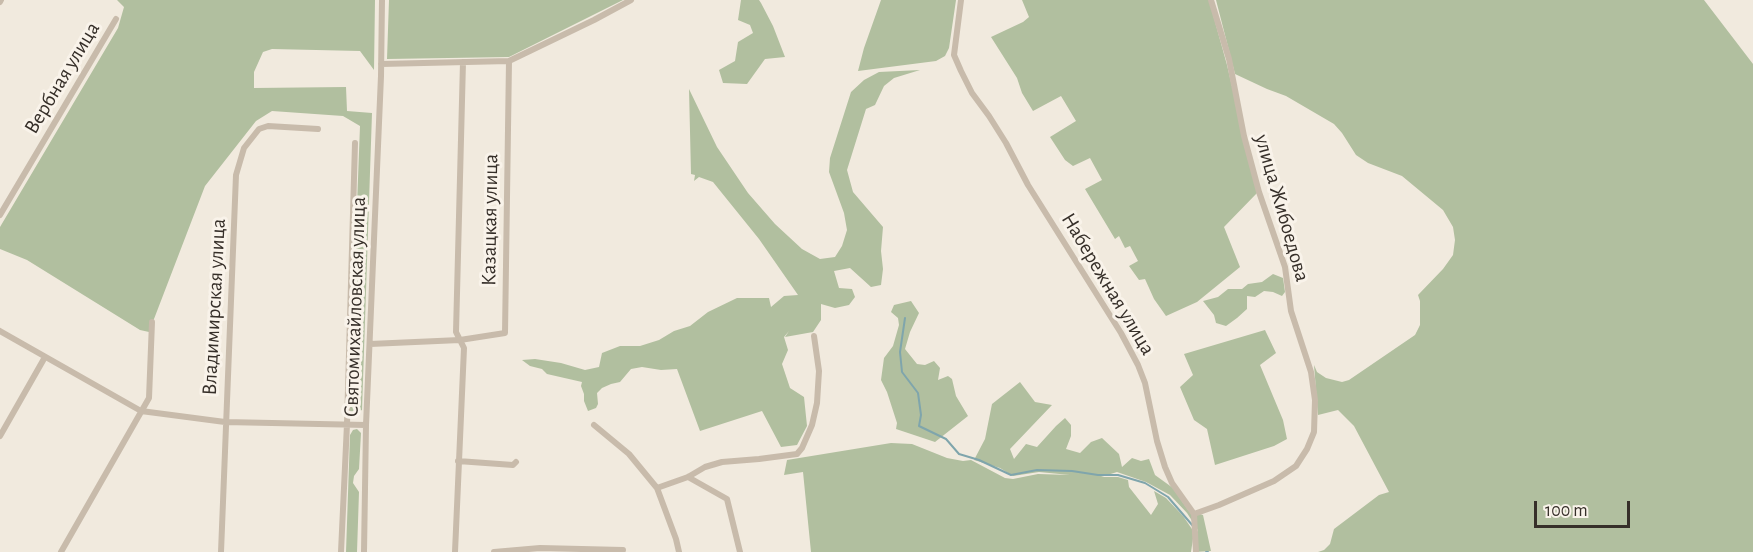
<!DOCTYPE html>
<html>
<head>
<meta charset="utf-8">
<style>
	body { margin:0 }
	#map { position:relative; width:1753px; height:552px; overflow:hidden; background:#f1eade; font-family:"Alegreya Sans",sans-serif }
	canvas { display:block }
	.scale { position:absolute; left:1534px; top:501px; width:96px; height:27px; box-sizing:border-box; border:3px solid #362f29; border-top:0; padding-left:8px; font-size:18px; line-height:21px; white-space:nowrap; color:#362f29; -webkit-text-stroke:4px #f9f3ea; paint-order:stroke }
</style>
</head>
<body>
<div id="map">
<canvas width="1753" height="552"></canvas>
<div class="scale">100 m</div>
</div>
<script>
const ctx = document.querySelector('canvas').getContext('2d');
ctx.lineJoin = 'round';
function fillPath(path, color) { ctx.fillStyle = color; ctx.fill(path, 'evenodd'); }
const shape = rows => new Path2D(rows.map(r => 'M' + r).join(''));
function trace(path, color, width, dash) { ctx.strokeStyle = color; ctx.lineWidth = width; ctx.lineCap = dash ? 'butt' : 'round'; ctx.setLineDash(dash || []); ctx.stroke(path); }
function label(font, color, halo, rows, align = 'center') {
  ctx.font = font + ' "Alegreya Sans",sans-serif'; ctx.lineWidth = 6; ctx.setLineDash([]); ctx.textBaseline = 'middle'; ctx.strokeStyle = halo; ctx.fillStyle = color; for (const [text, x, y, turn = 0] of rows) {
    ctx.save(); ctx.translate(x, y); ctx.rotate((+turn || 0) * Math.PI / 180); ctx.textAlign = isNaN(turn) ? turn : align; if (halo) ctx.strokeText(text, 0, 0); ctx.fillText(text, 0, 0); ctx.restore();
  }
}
fillPath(shape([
	[117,0,375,0,374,70,360,51,272,49,263,52,254,72,254,88,346,87,347,111,372,113,362,410,349,416,360,126,343,116,272,111,256,121,205,186,149,332,140,330,27,260,0,249,0,227,118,28,124,7],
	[389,0,623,0,509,57,387,59],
	[741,0,759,0,761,3,773,26,785,57,765,59,747,84,723,83,719,70,735,61,738,42,753,33,750,25,738,20],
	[881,0,956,0,949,48,945,56,936,61,858,71,864,48],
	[1022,0,1209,0,1227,65,1257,193,1224,227,1240,267,1197,302,1166,316,1154,299,1145,279,1139,280,1129,266,1138,261,1130,246,1125,248,1119,236,1115,239,1085,189,1102,180,1090,158,1073,166,1065,160,1050,137,1076,121,1061,96,1033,111,1022,93,1017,78,991,37,1023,22,1029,17],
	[1216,0,1704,0,1753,64,1753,552,1318,552,1324,550,1330,544,1334,529,1379,495,1389,492,1354,426,1338,410,1318,415,1314,365,1317,372,1326,378,1342,382,1349,380,1415,335,1420,325,1420,301,1418,295,1443,269,1453,255,1455,240,1453,227,1443,210,1402,176,1368,163,1356,155,1342,133,1334,124,1286,96,1267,89,1235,74],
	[920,70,894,78,884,86,875,105,866,109,847,170,853,192,883,227,881,251,883,269,881,285,871,287,850,268,834,271,839,288,852,289,855,297,849,305,835,308,821,304,821,320,813,332,785,337,789,331,784,337,788,350,782,364,790,388,804,397,807,426,797,445,781,447,762,411,700,431,677,369,661,370,642,367,631,369,620,382,611,384,602,388,597,393,598,404,596,408,588,411,584,401,584,394,581,386,582,382,547,374,542,369,530,366,522,360,535,359,561,363,585,370,599,367,602,353,620,346,640,346,659,340,674,331,690,326,708,312,737,298,769,298,771,307,784,296,798,295,759,239,713,182,699,177,694,181,695,175,691,174,689,89,717,147,748,193,775,224,802,249,820,259,835,257,842,246,847,230,844,213,829,172,830,158,851,92,864,80,879,72],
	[1273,274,1283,278,1285,292,1282,296,1273,292,1264,291,1255,297,1247,296,1247,309,1237,318,1226,326,1216,323,1214,315,1203,301,1218,297,1228,289,1242,289,1248,284,1262,282],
	[911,301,919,313,910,332,905,349,917,364,925,365,934,361,940,368,938,380,948,376,952,379,956,396,968,416,935,442,896,429,897,423,887,392,881,380,884,358,893,346,899,325,898,318,891,312,894,305],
	[1265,330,1276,353,1260,365,1283,420,1287,439,1274,446,1215,465,1207,429,1194,420,1180,387,1193,375,1184,354],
	[1020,382,1035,402,1052,405,1010,449,1014,459,1026,444,1037,447,1056,426,1065,418,1071,425,1071,436,1066,449,1080,453,1091,442,1102,438,1119,454,1122,467,1132,458,1141,461,1149,459,1155,475,1173,488,1188,510,1203,515,1211,551,1194,552,1198,530,1187,513,1170,495,1146,482,1117,472,1101,477,1118,477,1128,480,1129,487,1151,515,1158,504,1154,491,1166,498,1183,516,1194,532,1191,552,811,552,803,472,784,475,787,460,891,443,912,444,947,458,963,461,971,460,1005,478,1013,479,1038,474,1070,475,1039,472,1013,476,1000,468,974,460,985,439,992,404],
	[357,429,361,433,359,469,354,476,353,483,359,492,357,552,346,552,350,435,353,430]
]), '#b1bf9f');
trace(shape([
	[905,318,900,352,902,372,918,393,921,415,919,426,946,439,959,454,979,460,1011,475,1037,470,1072,471,1098,475,1118,475,1145,483,1168,497,1193,526],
	[1206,552,1208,552]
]), '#7fa5ac', 2);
trace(shape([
	[961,0,954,55,961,71,972,93,989,116,1006,143,1028,185,1121,333,1138,365,1145,383,1157,441,1165,467,1172,483,1194,514,1219,505,1274,481,1296,466,1307,449,1314,432,1315,400,1311,372,1291,311,1285,267,1259,192,1244,136,1229,59,1211,0],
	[0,2,1,0],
	[381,64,509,61,594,20,631,0],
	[0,215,116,19],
	[0,331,141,411,225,422,366,425],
	[370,344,460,340,505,333,509,61],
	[594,425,629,454,657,488,676,539,679,552],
	[0,436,45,357],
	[458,461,513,465,516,462],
	[688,477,727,499,740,552],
	[657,488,688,477,705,467,722,462,759,459,797,454,802,448,812,425,817,403,819,371,814,336],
	[1194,514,1196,552],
	[61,552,149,398,152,322],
	[221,552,236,175,244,148,259,129,268,126,318,129],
	[341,552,347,424,355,143],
	[364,552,366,425,381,76,382,0],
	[455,552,464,348,456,332,463,62],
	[494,552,540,548,623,550]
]), '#c8bbab', 6);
label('21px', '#362f29', '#f9f3ea', [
	["Вербная улица",62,78,-59],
	["улица Жибоедова",1282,208,74],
	["Казацкая улица",490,220,-89],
	["Набережная улица",1108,284,59],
	["Владимирская улица",214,307,-87],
	["Святомихайловская улица",355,307,-88]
]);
</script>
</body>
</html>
